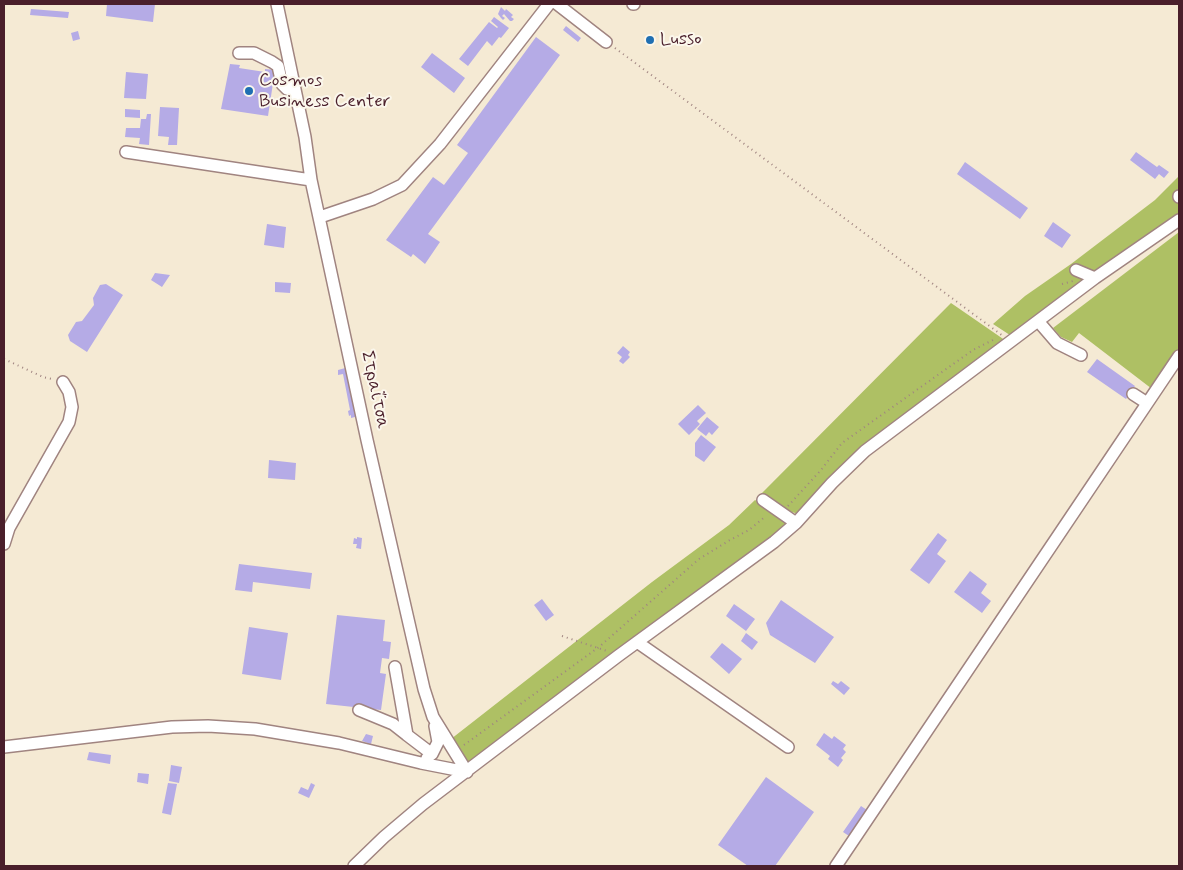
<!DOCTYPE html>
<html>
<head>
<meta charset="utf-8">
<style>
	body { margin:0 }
	#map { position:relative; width:1183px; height:870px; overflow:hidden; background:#f5ead4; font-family:Mynerve,sans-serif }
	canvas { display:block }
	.frame { position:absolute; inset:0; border:5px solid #4a1f2b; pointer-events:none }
</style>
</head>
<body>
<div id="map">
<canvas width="1183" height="870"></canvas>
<div class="frame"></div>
</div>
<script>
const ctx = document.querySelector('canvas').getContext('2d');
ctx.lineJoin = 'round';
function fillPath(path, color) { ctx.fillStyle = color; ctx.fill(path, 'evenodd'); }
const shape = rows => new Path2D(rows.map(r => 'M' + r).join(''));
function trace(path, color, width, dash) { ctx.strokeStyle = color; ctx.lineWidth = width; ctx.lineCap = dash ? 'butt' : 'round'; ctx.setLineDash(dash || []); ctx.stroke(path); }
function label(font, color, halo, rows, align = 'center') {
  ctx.font = font + ' Mynerve,sans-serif'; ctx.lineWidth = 4; ctx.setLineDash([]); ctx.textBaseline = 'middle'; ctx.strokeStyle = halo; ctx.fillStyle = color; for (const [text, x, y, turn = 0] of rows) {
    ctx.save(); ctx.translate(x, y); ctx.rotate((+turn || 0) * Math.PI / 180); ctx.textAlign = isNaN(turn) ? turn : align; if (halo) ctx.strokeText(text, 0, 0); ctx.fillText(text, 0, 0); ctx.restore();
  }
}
fillPath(shape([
	[1179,176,1179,220,1016,339,993,324,1025,296,1071,264,1155,200],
	[1179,232,1179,358,1156,392,1079,333,1072,342,1061,337,1053,328],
	[951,303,1009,343,865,448,801,515,786,510,761,494],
	[755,500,769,509,793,521,470,762,464,760,451,739,652,582,729,525]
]), '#aec064');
fillPath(shape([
	[107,4,155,4,153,22,106,16],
	[501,7,505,11,506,9,513,15,511,17,514,19,512,21,510,21,504,14,502,16,505,18,503,20,501,18,498,14],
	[31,9,69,12,68,18,30,15],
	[494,17,509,28,501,38,499,37,492,46,487,41,468,66,459,59,489,22,497,28,498,27,491,21],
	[566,26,581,38,578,42,563,30],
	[78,31,80,39,73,41,71,33],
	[536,37,560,55,428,234,440,242,425,264,413,254,411,257,386,240,433,177,444,185,468,153,457,145],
	[432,53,465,78,454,93,421,67],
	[230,64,240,65,239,68,265,72,265,69,275,70,268,116,221,109],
	[126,72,148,74,146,99,124,98],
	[160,107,179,108,177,145,168,145,169,137,158,136],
	[125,109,140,110,140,118,125,117],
	[147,114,151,114,149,145,139,144,140,138,125,137,126,128,140,128,141,119,146,119],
	[1136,152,1157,167,1159,165,1169,172,1164,178,1159,174,1155,179,1130,160],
	[965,162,1028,208,1020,219,957,174],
	[1053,222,1071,235,1062,248,1044,236],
	[267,224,286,227,284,248,264,245],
	[155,273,170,275,162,287,151,280],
	[275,282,291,283,290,293,275,292],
	[106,284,123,295,87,352,70,341,68,335,76,322,82,321,94,305,93,298,100,285],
	[623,346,630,352,628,355,630,357,623,364,619,361,622,357,617,353],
	[1097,359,1135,386,1126,399,1087,372],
	[349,367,359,416,351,418,351,415,349,416,348,411,350,410,343,374,338,375,338,370],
	[698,405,706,413,697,421,700,424,689,435,678,424],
	[707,417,719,427,712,435,709,432,706,436,697,429],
	[701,435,716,447,704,462,695,456,695,443],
	[269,460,296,463,295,480,268,478],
	[938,533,947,540,937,554,946,561,929,584,910,570],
	[357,537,362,538,361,549,356,548,357,544,353,544,354,538,357,539],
	[239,564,312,573,310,589,253,582,252,592,235,590],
	[970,571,987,584,981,593,991,601,982,613,954,592],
	[542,599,554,615,546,621,534,605],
	[781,600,834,637,815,663,770,635,766,623],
	[734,604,755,619,746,631,726,616],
	[337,615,385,620,383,641,391,642,389,659,382,658,380,673,386,674,381,710,326,704],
	[249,627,288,633,281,680,242,674],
	[746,633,758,642,752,650,741,641],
	[722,643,742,659,729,674,710,657],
	[833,681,838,684,841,681,850,688,844,695,831,684],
	[824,733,832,739,834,736,846,745,843,749,846,752,841,758,843,760,838,767,828,759,830,756,816,745],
	[366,734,373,736,371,744,362,741],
	[89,752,111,755,110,764,87,760],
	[171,765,182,767,179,783,169,781],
	[138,773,149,774,148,784,137,782],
	[766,777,814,812,775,866,748,866,718,845],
	[168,783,177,784,171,815,162,813],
	[311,783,315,785,309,798,298,793,301,787,308,790],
	[861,806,870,812,852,838,843,832]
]), '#b5abe6');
const minor = shape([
	[277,4,305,137,311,180,367,440,424,689,433,717,467,772],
	[557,4,606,42],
	[633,4,634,4],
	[239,53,254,53,272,62,278,66,282,84,287,89,295,89],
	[126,152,311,180],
	[1179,196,1179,197],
	[320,217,373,199,402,185,440,144,549,4],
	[1076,270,1095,278],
	[1038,321,1057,343,1081,355],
	[1133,394,1147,403],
	[763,500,796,523],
	[4,544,9,528,69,422,72,407,69,392,63,382],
	[637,642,788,747],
	[395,667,407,735,432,754],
	[359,710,393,724,407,735],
	[4,747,172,727,208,726,255,729,339,743,421,763,467,772],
	[427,758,432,754,438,742,435,726],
	[354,866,384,837,423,804,618,656,774,542,796,523,832,483,865,451,1095,278,1179,220],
	[836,866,1179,356]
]);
trace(minor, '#a08480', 14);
trace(shape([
	[615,48,1003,336],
	[1062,284,1073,281],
	[4,359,43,377,52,379],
	[788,506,821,470,842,443,973,350,993,340],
	[562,636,607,651],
	[464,745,599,647,699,559,730,540,749,530,766,516]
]), '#a08480', 2, [1, 4]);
trace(minor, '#fff', 11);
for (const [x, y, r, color] of [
	[650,40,5,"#1f6fb2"],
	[249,91,5,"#1f6fb2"]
]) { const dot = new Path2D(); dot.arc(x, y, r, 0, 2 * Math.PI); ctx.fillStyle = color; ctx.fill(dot); trace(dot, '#fbf7ec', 2); }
label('18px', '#4a1f2b', '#fbf7ec', [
	["Lusso",660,40],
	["Cosmos",259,81],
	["Business Center",259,102]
], 'left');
label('18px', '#4a1f2b', '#fbf7ec', [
	["Στραΐτσα",374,390,78]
]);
</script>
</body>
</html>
